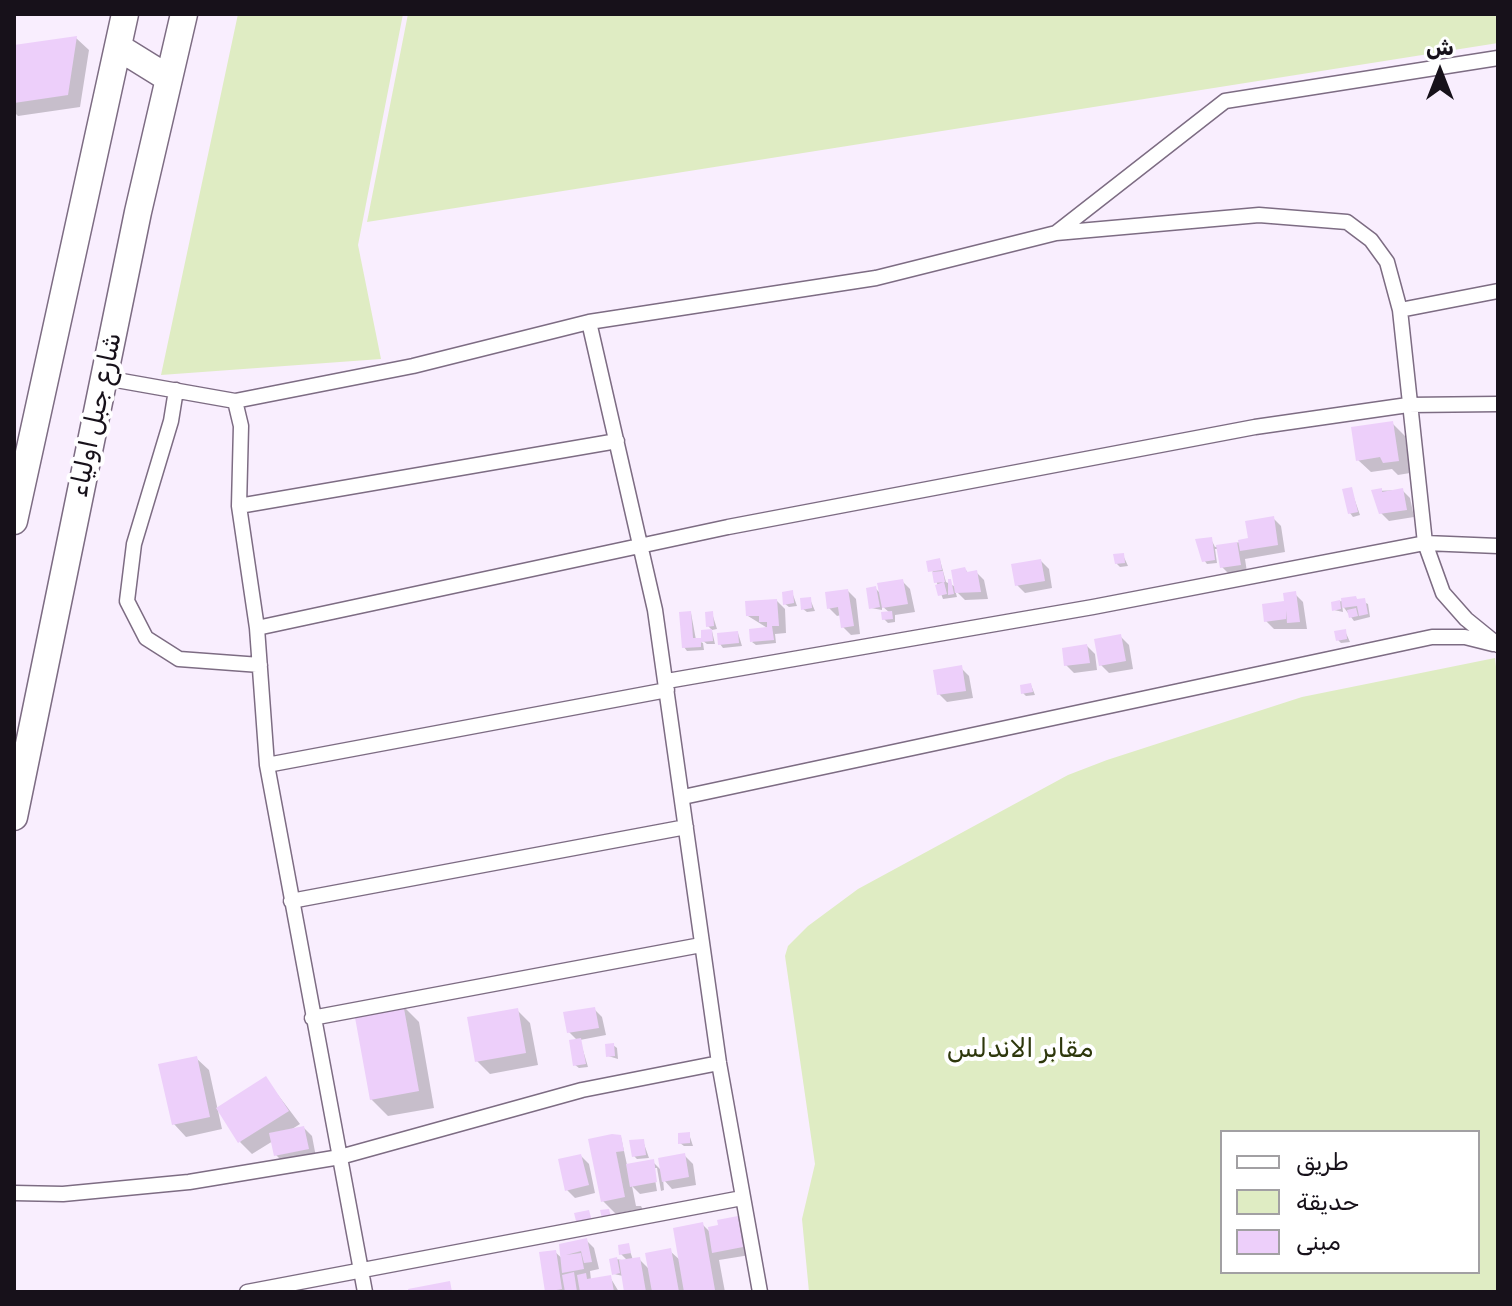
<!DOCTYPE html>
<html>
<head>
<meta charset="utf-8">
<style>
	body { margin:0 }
	#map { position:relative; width:1512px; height:1306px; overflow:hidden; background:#f9eefe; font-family:Rubik,Cairo,sans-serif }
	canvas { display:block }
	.frame { position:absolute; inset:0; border:16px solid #17111a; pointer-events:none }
	.legend { position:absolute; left:1220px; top:1130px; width:260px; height:144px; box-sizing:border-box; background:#fff; border:2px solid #a2a0a3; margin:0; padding:10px 14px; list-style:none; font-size:24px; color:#17111a }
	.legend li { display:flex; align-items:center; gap:16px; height:40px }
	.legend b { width:40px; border:2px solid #a2a0a3 }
	.north { position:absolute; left:1400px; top:32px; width:80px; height:80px; -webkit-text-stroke:6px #fff; paint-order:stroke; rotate:0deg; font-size:22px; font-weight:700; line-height:32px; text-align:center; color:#17111a }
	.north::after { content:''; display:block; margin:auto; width:28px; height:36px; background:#17111a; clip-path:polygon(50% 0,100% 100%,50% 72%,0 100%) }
</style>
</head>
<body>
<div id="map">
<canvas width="1512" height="1306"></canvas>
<div class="frame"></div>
<ul class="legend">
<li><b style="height:10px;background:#fff"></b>طريق</li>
<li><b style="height:22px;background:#dfecc3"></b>حديقة</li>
<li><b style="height:22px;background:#edcffa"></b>مبنى</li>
</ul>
<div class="north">ش</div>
</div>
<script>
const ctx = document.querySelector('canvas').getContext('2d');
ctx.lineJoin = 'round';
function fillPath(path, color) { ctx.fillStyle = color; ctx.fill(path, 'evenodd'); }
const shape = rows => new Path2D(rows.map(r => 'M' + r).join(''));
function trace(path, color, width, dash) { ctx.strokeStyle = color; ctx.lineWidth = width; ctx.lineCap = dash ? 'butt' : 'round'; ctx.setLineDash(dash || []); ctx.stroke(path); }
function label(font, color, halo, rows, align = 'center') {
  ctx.font = font + ' Rubik,Cairo,sans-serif'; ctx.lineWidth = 8; ctx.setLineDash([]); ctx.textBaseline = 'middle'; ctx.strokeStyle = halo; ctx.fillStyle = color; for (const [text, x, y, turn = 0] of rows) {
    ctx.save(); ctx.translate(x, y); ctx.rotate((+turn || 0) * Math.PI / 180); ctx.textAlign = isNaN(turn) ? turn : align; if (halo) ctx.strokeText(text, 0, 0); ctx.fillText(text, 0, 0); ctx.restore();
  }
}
fillPath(shape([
	[238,14,403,14,358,245,381,359,161,375],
	[408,14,1498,14,1498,43,367,222],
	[1495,658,1498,685,1498,1292,809,1292,802,1219,815,1164,785,956,788,946,808,926,858,889,1068,775,1107,760,1302,697],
	[1222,1132,1478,1132,1478,1272,1222,1272]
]), '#dfecc3');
fillPath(shape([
	[76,38,89,50,80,107,18,116,14,112,14,47],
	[1392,423,1405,436,1410,473,1398,475,1392,469,1371,472,1358,460],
	[1351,489,1360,515,1353,517,1350,513],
	[1402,490,1410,498,1414,517,1389,521,1381,513,1374,491],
	[1273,518,1281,526,1285,552,1245,559,1247,572,1230,575,1222,567,1219,549,1215,549,1217,563,1207,564,1204,560,1211,539,1215,547,1250,540],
	[1123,555,1128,566,1120,567,1116,563],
	[940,560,946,582,956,587,965,569,969,574,976,572,984,580,988,599,965,600,955,590,957,597,943,599,929,562],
	[1041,561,1049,569,1052,588,1025,593,1017,585],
	[902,581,910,589,915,612,895,615,895,622,888,623,884,619,890,613,882,606,882,610,871,608,875,588,881,594],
	[848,591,856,599,860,634,851,635,843,627,841,615,837,616,829,608],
	[792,592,797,606,789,607,785,604],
	[1295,594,1303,602,1307,629,1274,629,1266,621],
	[1355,598,1368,604,1370,617,1354,621,1342,605,1343,612,1334,610,1333,603],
	[810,599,815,611,807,612,803,609],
	[777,601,785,609,786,633,775,634,776,643,756,645,752,642,769,629,748,616],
	[691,613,696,640,703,643,704,650,687,651,684,647],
	[712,613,717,629,712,630,708,626],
	[712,631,715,644,707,644,703,641],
	[1345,631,1350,642,1341,643,1338,640],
	[738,633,742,646,723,648,720,644],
	[1121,637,1129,645,1133,669,1109,673,1101,665],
	[1087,646,1095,654,1097,670,1074,673,1066,665],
	[961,668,969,676,973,698,947,702,939,694],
	[1031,685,1035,695,1026,696,1023,693],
	[402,1005,419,1022,434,1108,388,1116,371,1099],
	[594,1009,602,1017,606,1035,580,1040,588,1067,579,1068,575,1065,577,1040,569,1032],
	[517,1010,530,1023,538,1065,490,1074,477,1061],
	[613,1045,617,1048,618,1059,608,1056],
	[196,1058,209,1070,222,1129,186,1137,174,1124],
	[266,1079,300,1124,289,1131,304,1128,312,1136,316,1157,284,1163,276,1155,273,1141,252,1154,240,1142],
	[689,1134,693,1146,684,1146,680,1143],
	[621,1137,627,1165,653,1162,662,1171,685,1156,693,1164,696,1185,672,1189,663,1179,664,1190,661,1191,657,1168,653,1168,657,1191,640,1194,632,1186,636,1206,641,1206,645,1214,635,1210,616,1214,603,1201,590,1141],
	[643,1141,649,1158,637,1159,634,1156],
	[581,1156,589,1164,595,1193,575,1198,567,1190],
	[738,1218,746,1226,750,1255,719,1260,725,1292,626,1292,623,1276,614,1274,616,1259,628,1261,621,1254,628,1245,633,1260,639,1259,650,1270,670,1251,681,1261,703,1225,711,1233],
	[586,1240,594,1248,599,1269,590,1271,591,1280,610,1277,619,1292,548,1292,555,1252,565,1261,562,1246]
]), '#0003');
fillPath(shape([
	[77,36,68,95,14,103,14,45],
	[1393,421,1399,461,1383,463,1380,457,1356,461,1351,427],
	[1352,487,1358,512,1348,514,1342,489],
	[1382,488,1382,492,1403,488,1407,510,1379,514,1371,490],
	[1274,516,1278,545,1240,551,1238,540,1248,538,1245,521],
	[1212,537,1215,560,1202,562,1195,539],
	[1237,542,1241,565,1220,568,1216,545],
	[1124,553,1125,563,1115,564,1113,554],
	[940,558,942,570,928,572,926,561],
	[1041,559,1045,581,1015,586,1011,564],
	[965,567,967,572,977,570,981,592,955,593,951,570],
	[943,571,945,582,934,583,932,572],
	[903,579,908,604,882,608,877,583],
	[948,579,951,579,954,594,948,595],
	[944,582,947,594,938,596,935,585],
	[876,586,880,607,869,609,866,588],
	[848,589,854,626,841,628,838,607,827,609,825,592],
	[793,590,794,603,783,605,782,592],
	[1296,591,1300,622,1287,623,1286,610,1286,619,1264,622,1262,604,1284,601,1283,593],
	[1356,596,1357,599,1365,598,1368,614,1359,616,1357,606,1342,608,1341,598],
	[811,597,812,608,801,610,800,598],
	[777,599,779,626,772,626,774,640,750,642,749,629,767,627,767,622,759,622,759,616,746,616,745,601],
	[1340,600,1341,609,1332,611,1331,602],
	[1356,608,1358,616,1349,618,1347,610],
	[691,611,693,638,701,638,701,630,712,629,713,641,701,642,701,647,682,648,679,612],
	[713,611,714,626,706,627,705,612],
	[892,611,893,619,882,620,881,612],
	[1346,629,1347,639,1336,641,1334,631],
	[738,631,739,643,718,645,717,633],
	[1121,634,1126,661,1099,666,1094,639],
	[1087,644,1090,663,1064,666,1062,648],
	[962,665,966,691,937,695,933,670],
	[1031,683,1033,692,1021,694,1020,685],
	[403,1003,419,1091,370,1100,354,1012],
	[595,1007,599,1028,567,1033,563,1012],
	[518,1008,526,1053,475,1062,467,1017],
	[581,1038,586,1064,573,1066,569,1040],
	[614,1043,615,1056,606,1057,605,1044],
	[197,1056,210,1117,172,1125,158,1064],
	[266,1076,289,1111,238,1143,216,1108],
	[304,1126,309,1149,274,1156,269,1133],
	[690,1132,690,1143,678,1144,678,1133],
	[612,1134,621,1135,624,1151,616,1152,625,1197,601,1202,588,1139],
	[644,1139,646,1155,632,1157,629,1140],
	[685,1153,689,1177,662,1182,658,1158],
	[581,1154,589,1185,565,1191,558,1159],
	[654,1159,657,1182,630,1187,626,1164],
	[609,1209,611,1217,602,1219,600,1210],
	[589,1210,592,1221,577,1225,574,1213],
	[738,1216,743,1247,712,1253,708,1227,718,1225,717,1220],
	[703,1222,715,1290,684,1292,673,1228],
	[587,1238,592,1262,584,1263,581,1251,566,1255,581,1253,584,1269,562,1273,559,1244],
	[629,1243,631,1253,619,1255,618,1245],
	[671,1248,679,1292,652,1292,645,1253],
	[556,1250,562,1289,545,1292,539,1252],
	[617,1257,620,1273,612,1275,609,1259],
	[640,1257,646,1292,624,1292,619,1260],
	[574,1272,577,1292,565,1292,562,1275],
	[586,1273,587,1279,611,1275,614,1292,580,1292,577,1275],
	[450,1281,452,1292,409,1292,408,1289]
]), '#edcffa');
const street = shape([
	[1056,233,1225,101,1498,58],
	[1400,310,1498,291],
	[589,322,655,610,719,1063,760,1292],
	[105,378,235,401,413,366,589,322,876,278,1056,233,1259,215,1347,222,1371,240,1387,262,1400,310,1425,543,1443,593,1466,619,1498,645],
	[176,390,171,421,134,544,127,601,146,638,179,659,260,665],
	[235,401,241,426,239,506,257,628,267,765,365,1292],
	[239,506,617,441],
	[257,628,728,527,1255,427,1408,405,1498,404],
	[667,681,1093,607,1425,543,1498,546],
	[267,765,667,690],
	[683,797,1432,637,1465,637,1493,644],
	[291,901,686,827],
	[312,1018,701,945],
	[14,1193,63,1194,189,1182,340,1157,582,1090,719,1063],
	[247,1292,742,1198]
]);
const highway = shape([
	[118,47,168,78],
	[14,521,125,14],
	[14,817,138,212,184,14]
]);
trace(street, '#7d6c83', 17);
trace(highway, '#7d6c83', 29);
trace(street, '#fff', 14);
trace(highway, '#fff', 26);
label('26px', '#17111a', '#fff', [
	["شارع جبل اولياء",96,415,-78]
]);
label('26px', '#2e380c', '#fff', [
	["مقابر الاندلس",1020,1049]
]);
</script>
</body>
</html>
